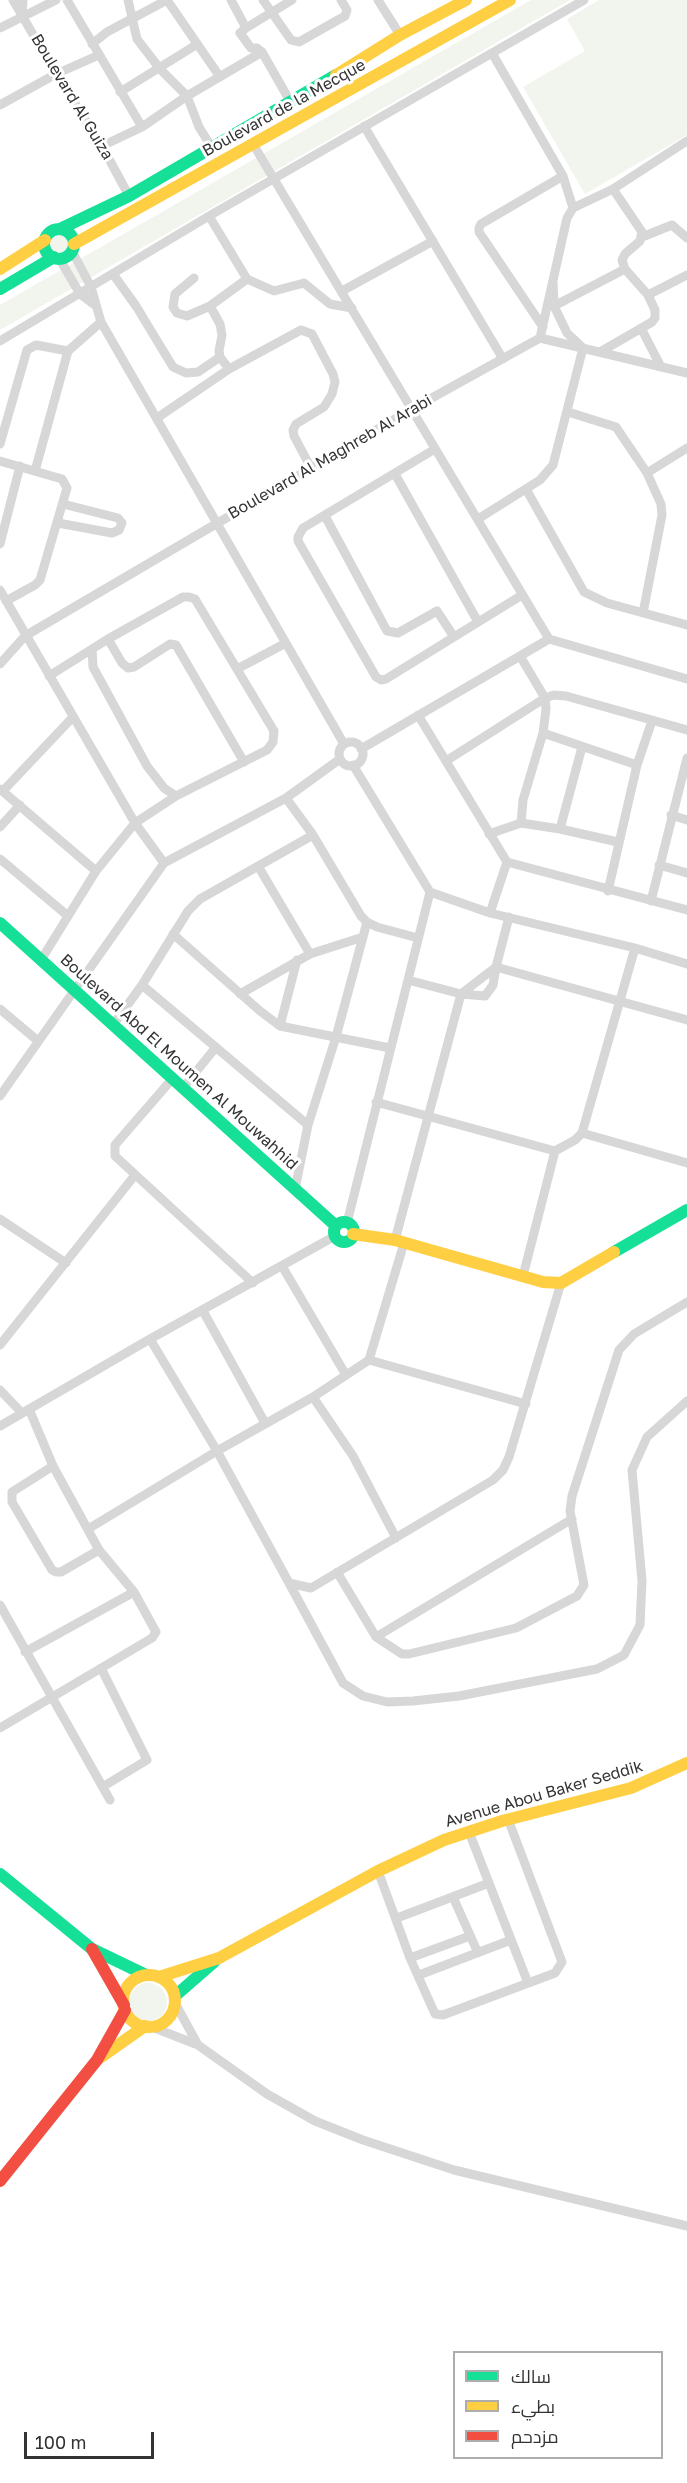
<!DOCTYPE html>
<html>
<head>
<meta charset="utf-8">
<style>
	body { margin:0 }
	#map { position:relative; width:687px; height:2483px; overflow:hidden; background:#fff; font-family:"Golos Text",Cairo,sans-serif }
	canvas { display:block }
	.legend { position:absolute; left:453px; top:2351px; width:210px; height:108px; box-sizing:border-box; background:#fff; border:2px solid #adadad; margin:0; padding:8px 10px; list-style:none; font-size:18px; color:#333 }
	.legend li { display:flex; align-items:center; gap:12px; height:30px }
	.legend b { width:30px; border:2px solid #adadad }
	.scale { position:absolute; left:24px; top:2432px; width:130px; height:27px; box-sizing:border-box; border:3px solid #333; border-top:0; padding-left:8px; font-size:18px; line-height:21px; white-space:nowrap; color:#333; -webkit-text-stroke:4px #fff; paint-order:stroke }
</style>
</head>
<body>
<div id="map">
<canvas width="687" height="2483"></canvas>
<ul class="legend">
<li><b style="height:8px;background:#16e098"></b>سالك</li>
<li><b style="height:8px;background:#ffcf43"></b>بطيء</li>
<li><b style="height:8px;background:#f24e42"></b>مزدحم</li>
</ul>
<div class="scale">100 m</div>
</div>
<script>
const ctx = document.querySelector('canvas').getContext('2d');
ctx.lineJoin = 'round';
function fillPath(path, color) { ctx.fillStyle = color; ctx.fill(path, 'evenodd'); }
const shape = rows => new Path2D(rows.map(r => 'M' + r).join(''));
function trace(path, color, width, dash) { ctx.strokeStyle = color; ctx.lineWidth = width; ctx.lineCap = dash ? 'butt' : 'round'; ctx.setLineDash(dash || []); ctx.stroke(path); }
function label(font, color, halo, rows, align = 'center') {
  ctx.font = font + ' "Golos Text",sans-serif'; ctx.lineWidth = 6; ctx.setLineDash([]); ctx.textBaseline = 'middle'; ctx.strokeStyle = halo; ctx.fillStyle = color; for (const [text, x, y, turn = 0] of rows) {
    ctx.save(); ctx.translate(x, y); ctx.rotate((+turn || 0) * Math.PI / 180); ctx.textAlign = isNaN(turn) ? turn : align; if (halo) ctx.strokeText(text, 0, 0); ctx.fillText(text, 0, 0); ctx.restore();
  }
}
fillPath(shape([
	[531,0,570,0,0,330,0,305],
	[599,0,687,0,687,135,585,194,523,87,585,51,567,19],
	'50 244a9 9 0 1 1 18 0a9 9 0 1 1-18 0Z',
	'129 2002a19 19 0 1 1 38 0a19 19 0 1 1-38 0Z'
]), '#f1f5ed');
trace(shape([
	[13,0,56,74,102,146,129,196],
	[67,0,142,127],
	[128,0,137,39,160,69,187,96,199,127,212,148],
	[167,0,220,77],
	[231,0,246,28,240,33,251,48,257,48,262,52,291,103],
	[263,0,291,40,299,42,345,16,347,10,341,0],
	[378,0,400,35],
	[22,15,23,0],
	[0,28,56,0],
	[246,28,292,0],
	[92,44,107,32,167,0],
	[492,53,563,176,573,208],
	[120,92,196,45],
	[0,105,56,74,99,55],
	[364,126,503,359],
	[253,144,549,639,687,679],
	[102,146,142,127,187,96,262,52],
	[209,216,247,279,274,291,304,283,330,304,352,308],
	[642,237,672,225,687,238],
	[72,251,91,287,101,322,344,744],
	[59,258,80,294,96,306],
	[113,274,136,306,173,367,186,373,198,372,220,357],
	[194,278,175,294,173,307,177,313,187,316,210,306],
	[247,279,210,306,220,324,222,335,219,351,220,357,229,369,301,330,312,334,333,374,335,382,332,394,324,407,296,424,293,430,294,436,311,468],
	[342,291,433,241],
	[648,295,687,275],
	[554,306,625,269],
	[543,327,479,232,479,228,481,224,563,176],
	[641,328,661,367],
	[540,338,567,218,573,208,613,189,687,141],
	[0,341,209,216,584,0],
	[600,352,652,322,655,318,655,310,648,295,625,269,622,260,625,254,640,241,642,232,613,189],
	[568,412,616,427,647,473,661,504,662,515,643,613],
	[157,418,229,369],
	[0,444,27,350,36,345,68,351],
	[435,449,303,528,298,537,298,541,376,677,381,680,386,679,522,595],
	[0,461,62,479,67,488,40,580,35,585,6,601],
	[35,471,68,351,101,322],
	[647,473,687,448],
	[395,474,478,622],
	[526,489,584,592,607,603,687,625],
	[325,516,387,631,398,633,437,611,454,637],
	[478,519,540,480,553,465,583,348,567,333,554,306,553,282],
	[58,523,112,533,119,530,122,523,118,518,63,504],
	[0,544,20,466],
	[0,590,135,823,164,863],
	[108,639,122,663,128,668,134,667,170,644,176,645,244,762],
	[92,649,93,667,147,766,164,788,176,796],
	[520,656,545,698,546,709,543,733,523,800,521,823],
	[0,664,25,636,412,409,540,338,687,373],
	[237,669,286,643],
	[49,676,108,639,183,597,189,597,195,599,274,731,273,742,267,750,176,796,135,823,96,871],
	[418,715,507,862,687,910],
	[543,733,637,765],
	'339 754a12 12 0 1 1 24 0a12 12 0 1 1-24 0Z',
	[361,749,549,639],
	[446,761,545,698,554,695,566,696,687,730],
	[0,789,96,871,41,960],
	[3,791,73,717],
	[286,798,313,835,361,916,367,922,377,927,418,938],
	[671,815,687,820],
	[0,827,20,805],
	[560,829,582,747],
	[489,834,521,823,560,829,618,842],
	[0,859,68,916],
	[659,865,687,873],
	[258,866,310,954],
	[608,891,637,765,652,721],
	[430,892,490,913,635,948,687,964],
	[651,901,687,758],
	[490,913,507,862],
	[173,934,260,1011,280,1026,390,1048],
	[408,980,461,994,485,996,493,985,496,967,687,1020],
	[142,985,308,1125],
	[240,994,310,954,363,937],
	[0,1009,38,1041],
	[113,1025,142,985,188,911,200,899,313,835],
	[280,1026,297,960],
	[173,1078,115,1145,115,1156,253,1283],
	[183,1088,216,1047],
	[0,1096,164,863,286,798,340,759],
	[376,1102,555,1151],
	[582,1133,687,1163],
	[295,1189,308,1125,336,1037,367,922],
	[0,1219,66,1263],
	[347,1223,430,892,353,765],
	[395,1240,461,994,496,967,509,917],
	[282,1266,346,1375],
	[523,1276,555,1151,575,1140,582,1133,635,948],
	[203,1311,265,1423],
	[150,1339,217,1451,289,1583,311,1588,493,1480,503,1470,509,1457,561,1283],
	[0,1345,135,1175],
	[369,1360,404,1243],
	[0,1390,22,1413],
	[313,1397,353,1456,396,1538],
	[0,1426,150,1339,335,1236],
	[53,1466,12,1492,12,1502,52,1570,56,1572,61,1572,99,1550],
	[88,1529,217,1451,313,1397,369,1360,526,1404],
	[337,1572,376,1637,402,1654,409,1654,516,1628,577,1596,584,1585,570,1511,572,1496,619,1350,634,1334,687,1302],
	[289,1583,343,1683,363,1696,387,1702,413,1701,459,1696,597,1669,624,1655,640,1625,642,1581,632,1470,647,1437,687,1401],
	[0,1605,110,1800],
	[376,1637,572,1519],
	[25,1652,134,1592],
	[101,1668,147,1760,104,1786],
	[0,1728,152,1638,156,1632,134,1592,99,1550,53,1466,29,1409],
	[469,1832,528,1983],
	[378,1871,410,1958,435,2014,443,2015,555,1973,562,1962,508,1819],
	[453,1897,478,1953],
	[397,1918,489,1883],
	[410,1958,470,1936],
	[419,1975,511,1940],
	[175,2003,198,2045],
	[152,2027,198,2045,267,2094,315,2121,363,2140,454,2170,687,2226]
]), '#d7d7d7', 9);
trace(shape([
	[60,229,129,196,336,75],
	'44 244a15 15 0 1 1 30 0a15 15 0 1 1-30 0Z',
	[0,289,54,257],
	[0,923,336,1226],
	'334 1232a10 10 0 1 1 20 0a10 10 0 1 1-20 0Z',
	[614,1252,687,1210],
	[0,1874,92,1949,146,1975],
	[175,1996,214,1962]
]), '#16e098', 12);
trace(shape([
	[336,75,400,35,466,0],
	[74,244,510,0],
	[0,269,45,240],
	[353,1234,395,1240,543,1282,561,1283,614,1252],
	'123 2001a26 26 0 1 1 52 0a26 26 0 1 1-52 0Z',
	[159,1977,219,1958,378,1871,444,1840,502,1821,631,1788,687,1763],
	[101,2057,145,2026]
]), '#ffcf43', 12);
trace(shape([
	[92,1949,124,2005],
	[0,2181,97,2060,125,2010]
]), '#f24e42', 12);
label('16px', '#333', '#fff', [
	["Boulevard Al Guiza",72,97,59],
	["Boulevard de la Mecque",284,108,-29],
	["Boulevard Al Maghreb Al Arabi",330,457,-30],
	["Boulevard Abd El Moumen Al Mouwahhid",179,1062,42],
	["Avenue Abou Baker Seddik",544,1794,-16]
]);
</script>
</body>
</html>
